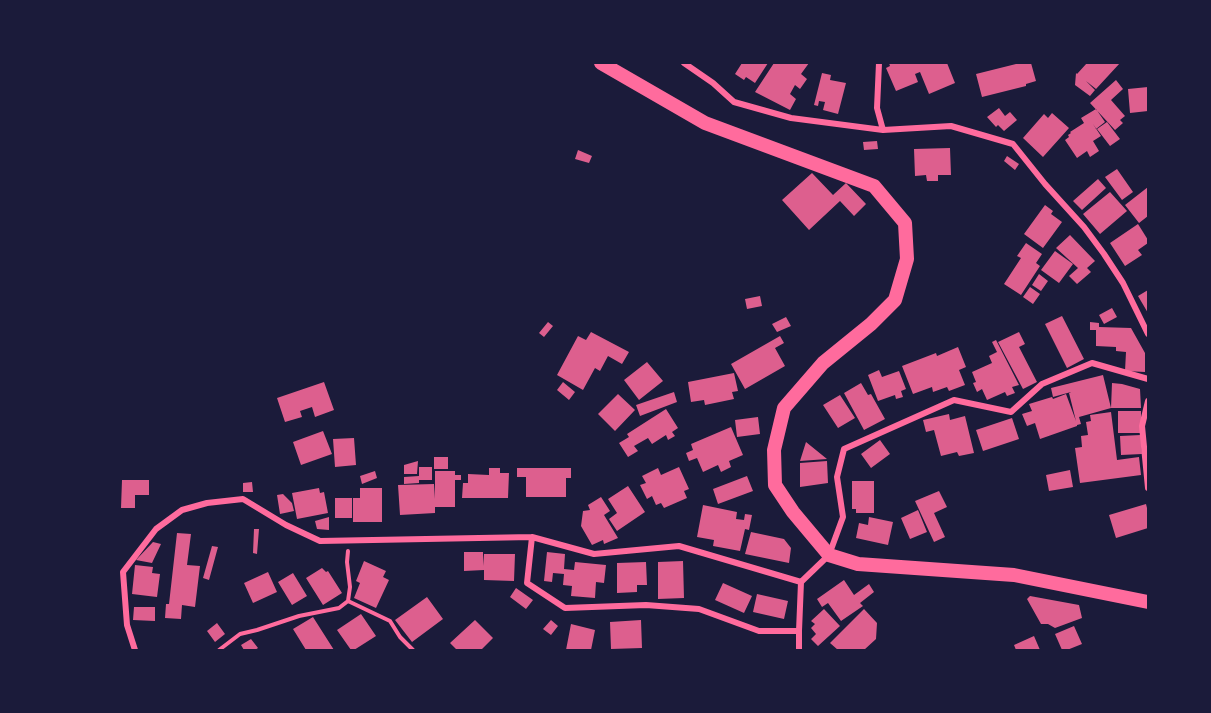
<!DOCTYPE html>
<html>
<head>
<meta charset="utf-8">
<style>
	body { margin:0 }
	#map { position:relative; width:1211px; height:713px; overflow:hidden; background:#1b1b3a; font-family:Montserrat,sans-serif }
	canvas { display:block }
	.frame { position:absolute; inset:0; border:64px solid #1b1b3a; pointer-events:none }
</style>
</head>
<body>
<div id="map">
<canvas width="1211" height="713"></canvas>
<div class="frame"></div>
</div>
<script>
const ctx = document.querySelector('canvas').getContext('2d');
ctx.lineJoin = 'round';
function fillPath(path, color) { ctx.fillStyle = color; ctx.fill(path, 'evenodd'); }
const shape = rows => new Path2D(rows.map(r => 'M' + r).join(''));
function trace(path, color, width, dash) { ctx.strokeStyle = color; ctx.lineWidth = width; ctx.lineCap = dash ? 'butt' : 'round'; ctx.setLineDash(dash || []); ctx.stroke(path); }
fillPath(shape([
	[742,63,768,63,755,83,746,77,744,80,735,74],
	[774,63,809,63,801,74,807,79,800,89,795,85,790,94,796,99,790,110,755,92],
	[889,63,947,63,955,83,929,94,920,72,915,74,918,82,896,91,886,68,890,66],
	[1020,63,1031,63,1036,81,1026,84,1026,86,982,97,976,74],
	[1087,63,1120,63,1096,89,1086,81,1095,90,1090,96,1075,85,1076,73,1077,74],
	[822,73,831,75,830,80,846,83,838,114,823,110,825,102,819,101,818,106,814,105],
	[1116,80,1123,89,1111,100,1125,116,1120,120,1123,123,1115,130,1090,103],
	[1148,87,1148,111,1130,113,1128,89],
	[999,108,1005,116,1010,112,1017,120,1004,131,998,125,996,127,987,117],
	[1096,109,1105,122,1096,129,1093,124,1101,136,1093,141,1099,151,1090,157,1087,151,1077,158,1065,140,1069,137,1068,135,1071,133,1070,132,1084,123,1081,118],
	[1052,113,1069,128,1043,157,1023,138,1044,114,1048,118],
	[1107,122,1120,139,1110,146,1097,129],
	[877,141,878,149,864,150,863,142],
	[950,148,951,175,938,175,938,181,927,181,926,175,915,176,914,149],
	[578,150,592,156,589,163,575,159],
	[1007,156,1019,164,1015,170,1004,161],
	[1117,169,1133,192,1122,200,1105,177],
	[812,173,833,195,846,183,866,204,854,216,840,201,809,230,782,200],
	[1098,179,1106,188,1082,210,1073,201],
	[1148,187,1148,216,1139,223,1125,205],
	[1110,192,1127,211,1100,234,1083,214],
	[1045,205,1053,211,1051,214,1062,222,1043,248,1024,234],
	[1138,224,1148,240,1148,243,1138,250,1142,255,1125,266,1110,243],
	[1070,235,1095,261,1087,268,1091,272,1077,284,1069,276,1078,268,1056,248],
	[1026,243,1042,254,1036,263,1040,266,1021,295,1004,284,1021,258,1017,256],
	[1055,251,1073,264,1059,283,1041,270],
	[1039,274,1048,281,1041,291,1032,285],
	[1030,287,1040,294,1033,304,1023,297],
	[1148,290,1148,313,1138,296],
	[760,296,762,306,747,309,745,299],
	[1112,308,1117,317,1104,324,1099,315],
	[1062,316,1084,359,1067,368,1045,324],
	[786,317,791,326,777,332,772,324],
	[548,322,553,326,544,337,539,333],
	[1090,322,1099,323,1099,327,1131,328,1145,353,1145,372,1125,371,1126,352,1116,351,1116,347,1096,346,1096,330,1090,330],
	[591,332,629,352,622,364,608,356,600,371,595,368,583,390,557,375,578,336,586,340],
	[1019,332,1025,344,1019,347,1037,382,1023,389,998,342],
	[780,336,784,343,775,348,785,366,745,389,731,364],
	[996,340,1019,385,1012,387,1015,393,1007,396,1005,392,987,400,982,389,977,392,973,383,976,382,972,372,992,363,989,356,997,352,992,342],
	[958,347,966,367,959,370,965,385,949,391,947,387,933,392,932,387,913,394,902,366,936,353,937,356],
	[647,362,663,381,639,400,624,380],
	[879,370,882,377,899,371,906,389,901,391,903,397,896,399,895,395,878,401,868,375],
	[734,373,738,391,732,392,734,399,705,405,704,400,691,402,688,382],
	[1103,375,1111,408,1112,383,1122,384,1140,389,1141,408,1111,408,1079,417,1081,424,1077,425,1077,426,1040,439,1035,423,1027,426,1022,414,1032,411,1029,404,1052,397,1053,399,1066,394,1076,421,1069,393,1071,392,1053,397,1051,388],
	[324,382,334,410,315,417,312,407,300,411,302,417,285,422,277,398],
	[563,382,575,392,569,400,557,390],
	[861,383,868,395,871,394,885,419,864,430,844,393],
	[674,392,677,402,640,416,636,405],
	[618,394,635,410,615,431,598,414],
	[840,395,855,418,838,428,823,405],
	[666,409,678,428,672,432,675,436,668,440,666,435,652,444,648,438,634,446,638,451,628,457,619,443,629,437,627,434],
	[1118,411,1141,411,1141,433,1118,433],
	[1111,412,1117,460,1139,457,1141,475,1080,483,1075,448,1082,447,1081,436,1088,435,1086,422,1091,421,1090,415],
	[949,414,950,420,965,416,974,453,959,456,957,452,941,456,934,430,926,432,923,420],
	[758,417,760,434,737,437,735,420],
	[1012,418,1019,439,983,451,976,430],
	[731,427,743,455,729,461,731,467,721,472,718,465,703,472,697,458,689,461,686,453,693,450,691,444],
	[323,431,332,454,301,465,293,442],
	[1141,435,1142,454,1121,455,1120,436],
	[354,438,356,465,335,467,333,439],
	[880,440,890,454,871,468,861,454],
	[806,442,827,459,800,461],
	[434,457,448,457,448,469,434,469],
	[418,461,417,474,404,474,404,465],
	[827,461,828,483,800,487,800,463],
	[419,467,432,467,432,480,419,480,419,483,404,484,404,477,419,476],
	[679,467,689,489,684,491,687,498,664,508,661,503,656,505,652,496,647,499,640,485,646,483,642,476,658,468,661,475],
	[489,468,500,468,500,473,509,473,508,498,462,498,463,483,468,483,468,474,489,475],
	[517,468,571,468,571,478,566,478,566,497,526,497,526,477,517,477],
	[1070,470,1073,487,1049,491,1046,475],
	[375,471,377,478,362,484,360,476],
	[435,471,455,471,455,475,461,475,461,480,455,480,455,507,435,507,435,513,400,515,398,485,434,484,435,499],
	[747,476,753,491,718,504,713,489],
	[122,480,149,480,149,495,135,495,135,508,121,508],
	[852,481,874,481,874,513,856,513,856,509,852,509],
	[252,482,253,492,243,492,243,483],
	[628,486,645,512,617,531,609,519,617,513,608,499],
	[319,488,320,493,324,492,328,513,297,519,292,493],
	[360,488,382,488,382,522,353,522,353,498,360,498],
	[939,491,947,507,934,513,945,537,934,542,915,501],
	[283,494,292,503,294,511,280,514,277,495],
	[601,497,610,511,604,515,618,538,604,544,603,540,592,545,581,526,583,511,590,510,588,505],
	[335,498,352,498,352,518,335,518],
	[1146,504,1148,512,1148,528,1116,538,1109,515],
	[703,505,737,512,736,519,744,520,745,514,752,515,749,530,745,529,740,551,713,546,714,540,697,537],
	[918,510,927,532,910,539,901,518],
	[329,517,329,530,317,529,315,521],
	[869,517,893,522,888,545,856,538,859,523,868,525],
	[254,529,259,529,257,554,253,553],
	[751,532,784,539,791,548,789,563,745,554],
	[177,533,191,534,187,565,200,566,195,607,182,605,181,619,165,618,166,604,169,604],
	[153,542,161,544,152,563,136,560],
	[212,546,218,547,209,580,203,578],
	[464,552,483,552,483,566,484,554,515,554,514,581,484,580,484,570,464,571],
	[547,552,565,554,564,569,574,570,575,562,606,565,604,583,596,582,595,598,571,596,572,586,563,585,564,574,553,573,552,582,544,581],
	[364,561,386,571,383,577,389,580,376,608,354,598,360,583,356,581],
	[683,561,684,598,658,599,658,562],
	[646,562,647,585,637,585,637,592,617,593,617,563],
	[135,565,153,567,152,573,160,574,157,597,132,594],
	[322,568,326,572,328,571,342,593,323,605,306,578],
	[268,572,277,592,253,603,244,583],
	[293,573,307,596,292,605,278,582],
	[844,580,854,595,869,584,874,592,860,603,863,606,841,621,828,603,822,607,817,599],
	[723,583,752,596,744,613,715,600],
	[516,588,533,600,526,609,510,597],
	[757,594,788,601,784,619,753,612],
	[1030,596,1079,605,1082,618,1055,628,1048,624,1041,624,1027,599],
	[427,597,443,619,412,642,395,620],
	[134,607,155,607,155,621,133,620],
	[824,609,840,626,818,646,811,639,816,634,811,628,815,624,811,621],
	[864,609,877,623,876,639,864,650,838,650,830,643],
	[361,614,376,636,354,650,351,650,337,630],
	[313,617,334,650,306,650,293,629],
	[475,620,493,638,481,650,457,650,450,643],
	[551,620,558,626,551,635,543,629],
	[641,620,642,648,611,649,610,622],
	[217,623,225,634,215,642,207,631],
	[571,624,595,630,591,650,566,650],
	[1074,626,1082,644,1067,650,1062,650,1055,634],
	[1034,636,1040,650,1016,650,1014,645],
	[251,639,258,648,255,650,244,650,241,645]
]), '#dd5f8e');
trace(shape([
	[348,601,390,621,400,637,413,650],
	[219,650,240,634,257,630,299,616,339,608,348,601,350,587,347,562,348,551]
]), '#ff6b9d', 4);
trace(shape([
	[684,63,713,83,734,102,791,118,883,130,951,126,1013,144,1045,184,1084,227,1104,254,1123,283,1148,334],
	[879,63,877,108,883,130],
	[1148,401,1142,426,1148,488],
	[532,537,527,583,565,608,646,605,699,609,759,631,799,631,801,582],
	[799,631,799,650],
	[135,650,127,625,123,572,156,529,182,510,207,503,243,499,286,525,320,541,532,537,594,554,679,546,801,582,829,555,843,517,837,477,844,449,954,400,1011,412,1042,384,1092,363,1148,379]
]), '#ff6b9d', 6);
trace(shape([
	[601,63,705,123,874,186,905,223,907,259,895,300,871,324,823,363,784,408,774,450,775,485,793,512,829,555,858,564,1014,575,1148,602]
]), '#ff6b9d', 14);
</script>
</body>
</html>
